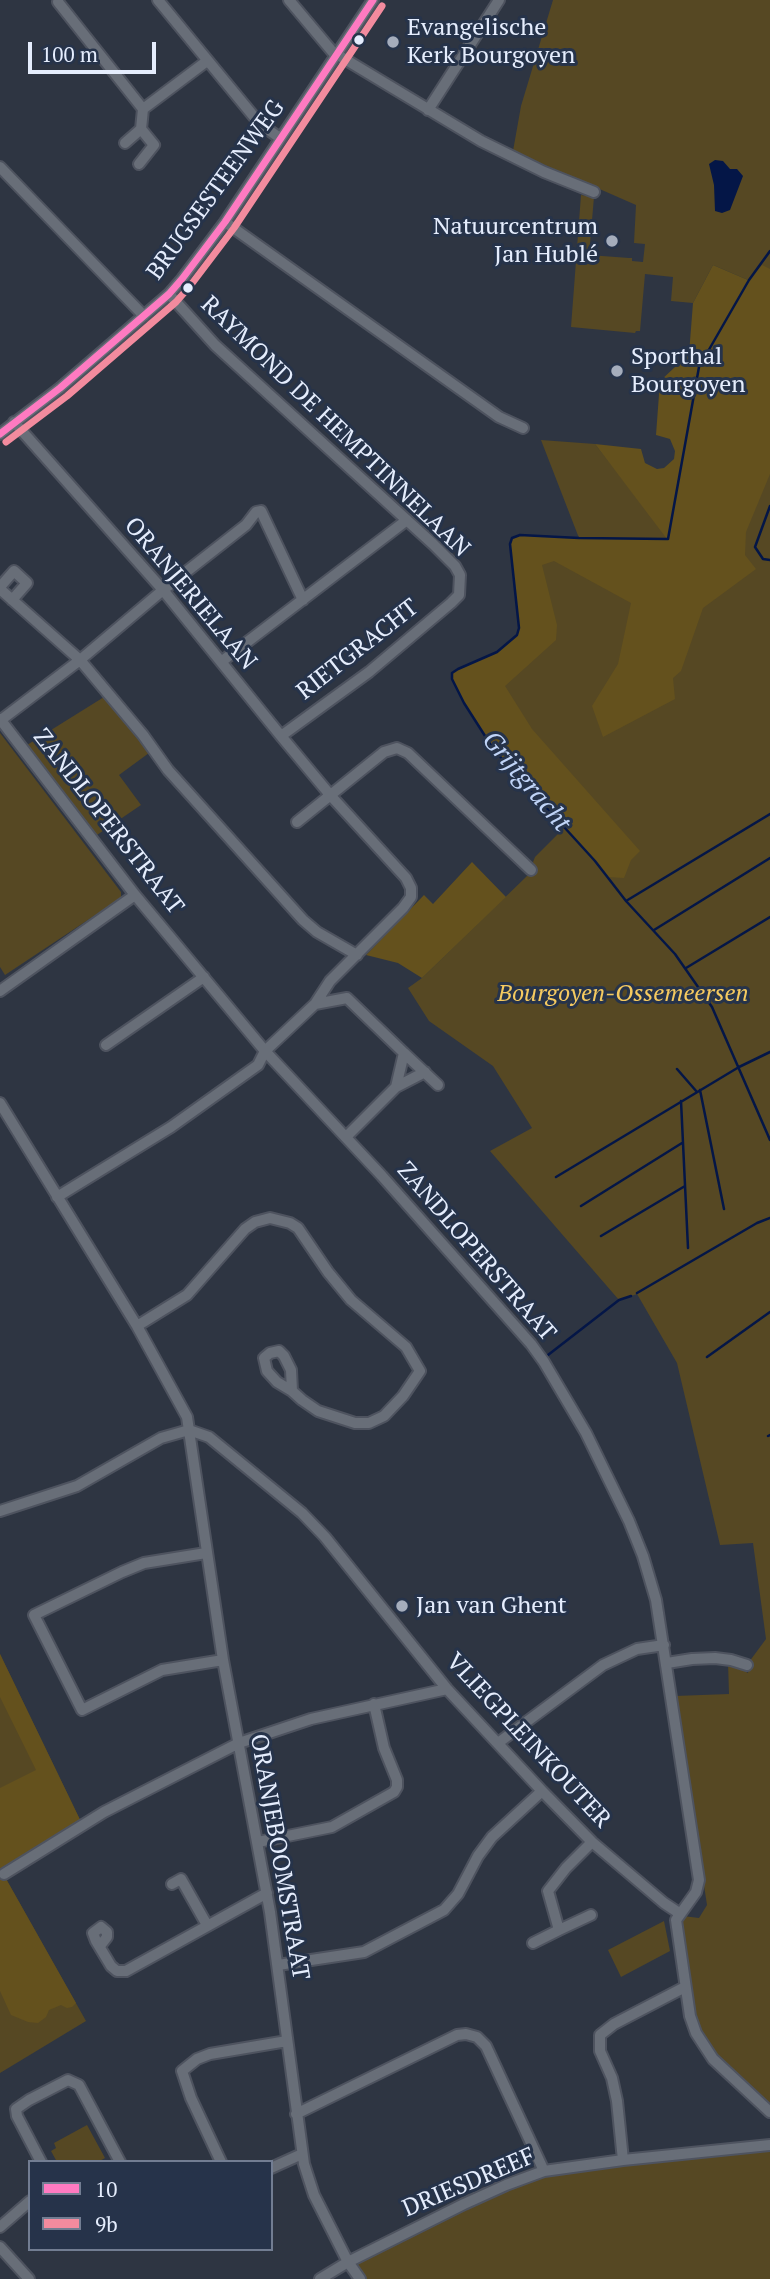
<!DOCTYPE html>
<html>
<head>
<meta charset="utf-8">
<style>
	body { margin:0 }
	#map { position:relative; width:770px; height:2279px; overflow:hidden; background:#2e3542; font-family:"PT Serif",serif }
	canvas { display:block }
	.legend { position:absolute; left:28px; top:2160px; width:245px; height:91px; box-sizing:border-box; background:#26334a; border:2px solid #727d92; margin:0; padding:9px 12px; list-style:none; font-size:21px; color:#e5edfd }
	.legend li { display:flex; align-items:center; gap:14px; height:35px }
	.legend b { width:35px; border:2px solid #727d92 }
	.scale { position:absolute; left:28px; top:42px; width:128px; height:32px; box-sizing:border-box; border:4px solid #e5edfd; border-top:0; padding-left:9px; font-size:21px; line-height:24px; white-space:nowrap; color:#e5edfd; -webkit-text-stroke:5px #26334a; paint-order:stroke }
</style>
</head>
<body>
<div id="map">
<canvas width="770" height="2279"></canvas>
<ul class="legend">
<li><b style="height:9px;background:#fe7ac1"></b>10</li>
<li><b style="height:9px;background:#f38b9e"></b>9b</li>
</ul>
<div class="scale">100 m</div>
</div>
<script>
const ctx = document.querySelector('canvas').getContext('2d');
ctx.lineJoin = 'round';
function fillPath(path, color) { ctx.fillStyle = color; ctx.fill(path, 'evenodd'); }
const shape = rows => new Path2D(rows.map(r => 'M' + r).join(''));
function trace(path, color, width, dash) { ctx.strokeStyle = color; ctx.lineWidth = width; ctx.lineCap = dash ? 'butt' : 'round'; ctx.setLineDash(dash || []); ctx.stroke(path); }
function label(font, color, halo, rows, align = 'center') {
  ctx.font = font + ' "PT Serif",serif'; ctx.lineWidth = 6; ctx.setLineDash([]); ctx.textBaseline = 'middle'; ctx.strokeStyle = halo; ctx.fillStyle = color; for (const [text, x, y, turn = 0] of rows) {
    ctx.save(); ctx.translate(x, y); ctx.rotate((+turn || 0) * Math.PI / 180); ctx.textAlign = isNaN(turn) ? turn : align; if (halo) ctx.strokeText(text, 0, 0); ctx.fillText(text, 0, 0); ctx.restore();
  }
}
fillPath(shape([
	[553,0,770,0,770,2109,715,2057,697,2031,681,1922,683,1916,699,1918,707,1905,675,1696,729,1694,728,1662,748,1673,749,1662,766,1639,753,1543,720,1545,677,1363,637,1294,619,1300,490,1151,532,1128,493,1066,429,1021,408,988,422,978,527,876,534,876,536,873,533,862,535,857,564,828,494,750,464,703,452,679,452,673,458,669,497,652,517,635,519,628,510,544,512,538,520,535,579,538,541,440,595,444,668,538,748,280,713,265,693,303,671,301,673,277,645,274,640,331,636,331,635,333,571,327,581,195,594,197,589,255,629,258,632,258,632,261,643,262,645,244,634,243,636,205,513,151,521,106],
	[104,697,149,753,119,775,141,805,94,837,27,745],
	[0,733,121,892,121,898,5,975,0,967],
	[0,1654,84,1828,5,1877,86,2021,0,2073],
	[664,1921,670,1951,621,1977,608,1950],
	[87,2125,105,2158,98,2162,57,2162,51,2151,56,2148,54,2143],
	[770,2149,770,2279,367,2279,357,2264,375,2252,447,2216,456,2214,474,2203,507,2188,550,2174,570,2170]
]), '#564823');
fillPath(shape([
	[713,265,748,280,762,265,770,269,770,474,746,532,745,555,756,569,703,608,681,671,673,678,675,699,603,737,592,706,618,664,631,603,554,561,542,565,557,625,556,640,505,686,532,729,640,851,631,860,624,878,608,877,494,750,464,703,452,679,452,673,497,652,517,635,519,628,510,544,512,538,520,535,579,538,667,539,595,444,641,449,645,463,657,469,664,468,674,459,675,451,670,439,656,435,660,381,689,354,693,303],
	[472,862,506,897,422,978,398,963,366,955,424,895,433,904],
	[0,1654,84,1828,5,1877,76,2003,72,2007,67,2008,61,2005,49,2010,46,2017,38,2023,28,2022,11,2015,0,1991,0,1788,36,1770,0,1697]
]), '#64511d');
fillPath(shape([
	[715,160,723,161,730,169,737,169,743,176,730,210,722,213,715,211,714,185,709,164]
]), '#041647');
trace(shape([
	[770,251,749,280,699,367,668,539,579,538,520,535,512,538,510,544,519,628,517,635,497,652,458,669,452,673,452,679,464,703,494,750,595,861,626,901,675,954,712,1007,770,1140],
	[770,506,755,547,763,559,770,560],
	[626,901,770,814],
	[654,930,770,858],
	[686,968,770,917],
	[677,1069,697,1092],
	[700,1090,724,1209],
	[681,1101,688,1248],
	[556,1177,739,1067,770,1052],
	[581,1206,682,1143],
	[601,1236,685,1186],
	[637,1293,757,1223,770,1218],
	[548,1355,619,1300,631,1296],
	[707,1357,770,1312],
	[768,1436,770,1435]
]), '#041647', 2.5);
const minor = shape([
	[158,0,260,124,280,138],
	[289,0,336,56],
	[58,2,143,109,207,61],
	[338,55,481,141,544,172,594,192],
	[428,110,499,0],
	[125,143,141,129,143,109],
	[139,164,154,145,141,129],
	[0,167,144,316],
	[225,222,499,417,523,428],
	[169,294,215,345,433,544,455,566,460,575,459,595,451,603,369,672,281,736],
	[14,422,163,590,281,736,331,796,406,878,411,888,411,897,403,908,330,981,315,1004,265,1051,258,1065,171,1127,57,1197],
	[0,434,60,388,169,294,182,279,225,222,373,0],
	[0,587,14,571,27,583,12,600],
	[0,589,80,660,143,735,168,770,303,920,317,932,357,955],
	[221,662,407,520],
	[0,719,135,895,265,1051,382,1176,531,1344,544,1362,586,1433,629,1521,643,1556,656,1600,699,1880,696,1892,676,1920,690,2016,696,2033,713,2059,770,2112],
	[1,720,80,660,163,590,246,525,256,512,261,511,303,600],
	[297,822,384,752,397,748,408,753,531,870],
	[0,991,135,895],
	[315,1004,347,998,404,1053,396,1087,346,1137],
	[106,1045,204,977],
	[404,1053,438,1085],
	[396,1087,425,1072],
	[0,1103,137,1326,187,1417,223,1660,270,1912,304,2164,314,2195,348,2262,360,2279],
	[137,1326,187,1295,245,1229,255,1222,270,1218,290,1223,298,1228,328,1272,351,1300,406,1347,420,1371,403,1396,384,1416,369,1423,355,1423,318,1411,302,1400,292,1391,291,1370,284,1356,279,1351,270,1353,264,1358,267,1371,277,1382,292,1391],
	[0,1511,77,1486,161,1438,189,1430,209,1437,302,1513,325,1537,447,1689,542,1791,592,1842,664,1903,679,1913],
	[206,1553,144,1563,122,1572,34,1615,82,1710,162,1670,223,1660],
	[667,1663,692,1659,715,1658,731,1660,747,1665],
	[498,1743,603,1665,637,1649,664,1645],
	[258,1842,332,1827,394,1792,397,1787,397,1780,384,1748,374,1704],
	[4,1874,104,1812,239,1743,311,1719,447,1689],
	[172,1884,181,1879,207,1925],
	[559,1930,591,1915],
	[533,1943,559,1930,548,1891,566,1868,592,1842],
	[100,1946,107,1937,107,1932,101,1927,93,1933,96,1941,111,1966,117,1971,126,1971,267,1893],
	[278,1965,364,1952,444,1910,458,1894,478,1856,492,1837,542,1791],
	[296,2114,457,2035,466,2034,477,2037,486,2046,544,2171],
	[623,2160,617,2101,612,2078,600,2051,600,2035,614,2024,685,1987],
	[41,2162,17,2116,16,2109,29,2100,68,2080,79,2085,120,2162],
	[221,2162,191,2098,182,2071,197,2059,210,2054,287,2041],
	[271,2168,302,2154],
	[0,2227,30,2201],
	[0,2247,29,2279],
	[320,2279,348,2262,464,2204,506,2185,544,2171,623,2160,770,2145]
]);
trace(minor, '#4e535f', 14);
trace(minor, '#686e78', 10);
trace(shape([
	[0,434,60,388,169,294,182,279,225,222,373,0]
]), '#fe7ac1', 7);
trace(shape([
	[6,442,67,396,176,302,190,286,234,228,382,6]
]), '#f38b9e', 7);
for (const [x, y, r, color] of [
	[359,40,6,"#e5edfd"],
	[393,42,7,"#a5adbc"],
	[612,241,7,"#a5adbc"],
	[188,288,6,"#e5edfd"],
	[617,371,7,"#a5adbc"],
	[402,1606,7,"#a5adbc"]
]) { const dot = new Path2D(); dot.arc(x, y, r, 0, 2 * Math.PI); ctx.fillStyle = color; ctx.fill(dot); trace(dot, '#26334a', 2.5); }
label('24px', '#e5edfd', '#26334a', [
	["Evangelische",407,28],
	["Kerk Bourgoyen",407,56],
	["Natuurcentrum",598,227,"right"],
	["Jan Hublé",598,255,"right"],
	["Sporthal",631,357],
	["Bourgoyen",631,385],
	["Jan van Ghent",416,1606]
], 'left');
label('24px', '#e5edfd', '#26334a', [
	["BRUGSESTEENWEG",216,190,-54],
	["RAYMOND DE HEMPTINNELAAN",335,427,44],
	["ORANJERIELAAN",190,594,50],
	["RIETGRACHT",358,650,-38],
	["ZANDLOPERSTRAAT",108,822,52],
	["ZANDLOPERSTRAAT",476,1252,49],
	["VLIEGPLEINKOUTER",528,1741,47],
	["ORANJEBOOMSTRAAT",279,1857,80],
	["DRIESDREEF",469,2183,-23]
]);
label('italic 24px', '#f5ca60', '#26334a', [
	["Bourgoyen-Ossemeersen",623,994]
]);
label('italic 26px', '#c0d4f7', '#26334a', [
	["Grijtgracht",526,782,50]
]);
</script>
</body>
</html>
